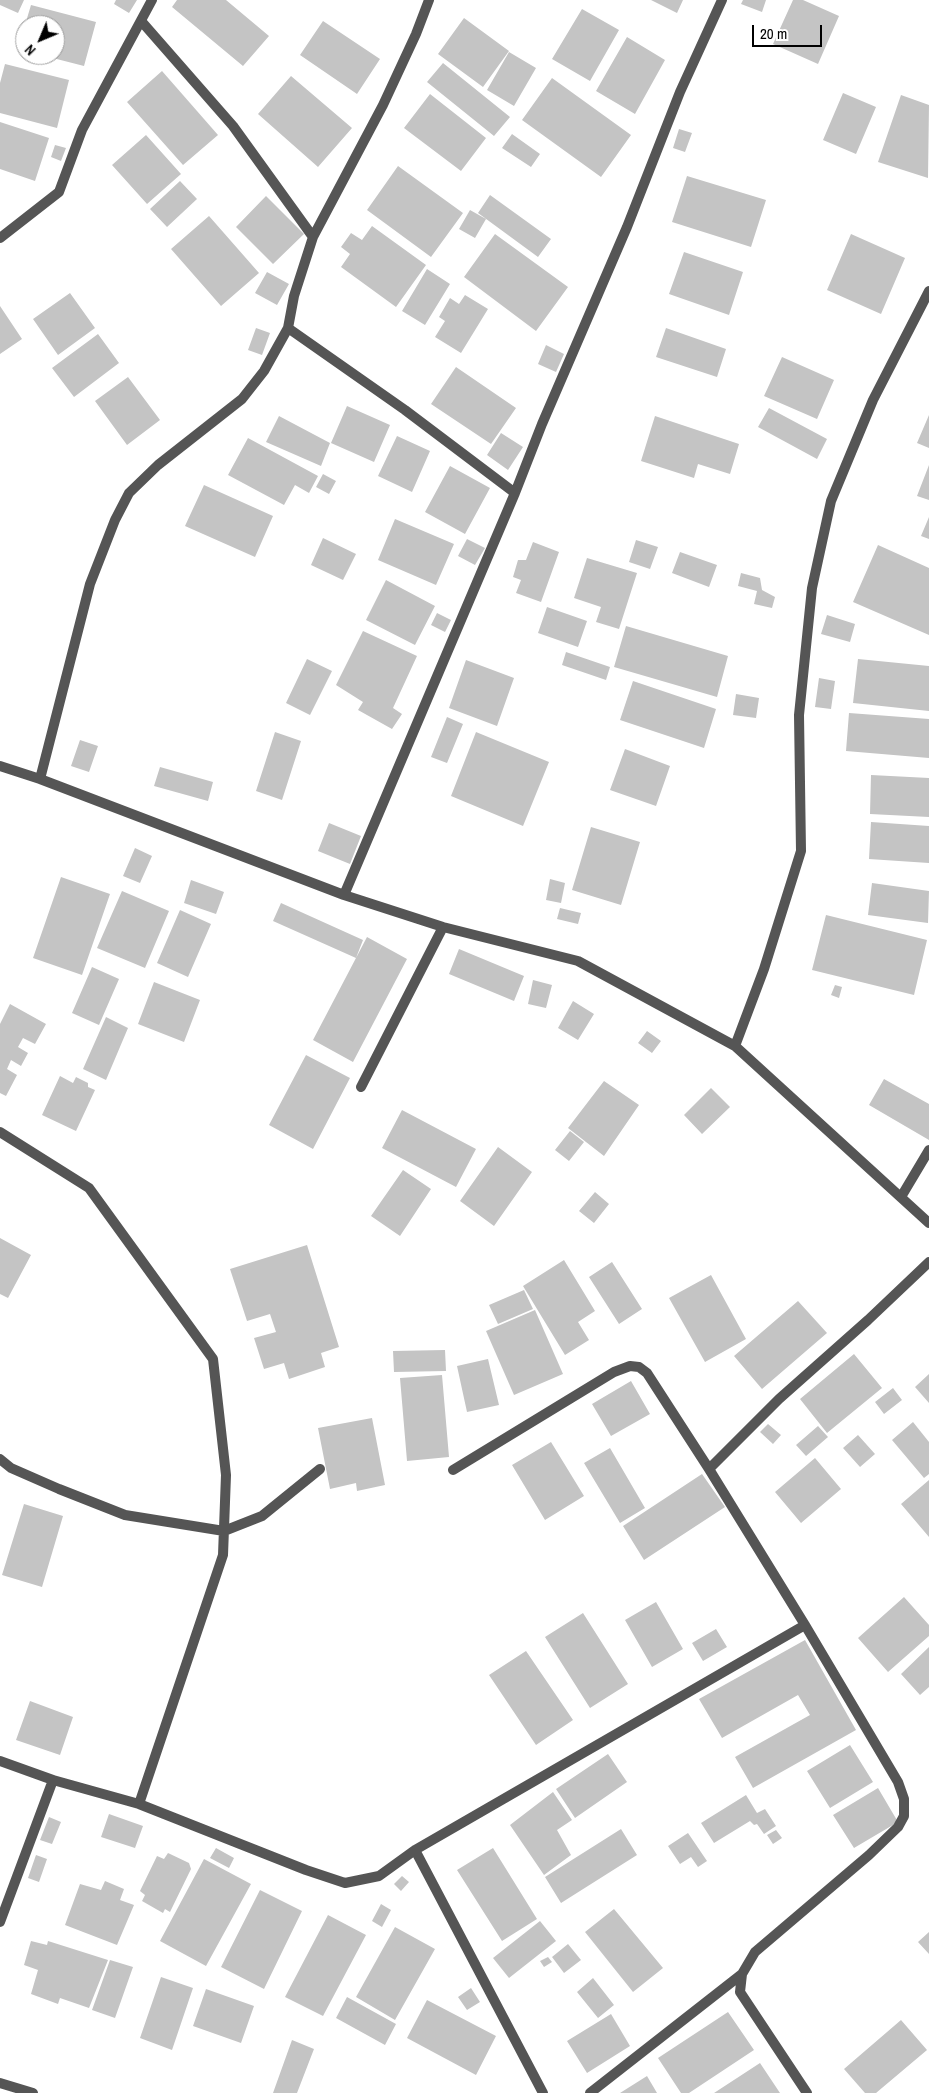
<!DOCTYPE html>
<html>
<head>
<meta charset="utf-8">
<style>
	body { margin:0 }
	#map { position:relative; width:929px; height:2093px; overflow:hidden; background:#fff; font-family:"Archivo Narrow",sans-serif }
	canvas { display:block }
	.north { position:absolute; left:15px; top:15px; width:50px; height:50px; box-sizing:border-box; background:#fff; border:1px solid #999; border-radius:50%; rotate:225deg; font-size:14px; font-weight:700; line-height:20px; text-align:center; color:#000 }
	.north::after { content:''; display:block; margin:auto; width:18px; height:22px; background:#000; clip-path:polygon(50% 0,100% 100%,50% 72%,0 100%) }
	.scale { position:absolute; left:752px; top:25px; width:70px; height:22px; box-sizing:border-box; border:2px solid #000; border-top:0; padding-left:6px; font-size:15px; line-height:18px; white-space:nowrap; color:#000; -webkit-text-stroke:4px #fff; paint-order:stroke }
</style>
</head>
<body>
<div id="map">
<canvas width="929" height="2093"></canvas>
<div class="north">N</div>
<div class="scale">20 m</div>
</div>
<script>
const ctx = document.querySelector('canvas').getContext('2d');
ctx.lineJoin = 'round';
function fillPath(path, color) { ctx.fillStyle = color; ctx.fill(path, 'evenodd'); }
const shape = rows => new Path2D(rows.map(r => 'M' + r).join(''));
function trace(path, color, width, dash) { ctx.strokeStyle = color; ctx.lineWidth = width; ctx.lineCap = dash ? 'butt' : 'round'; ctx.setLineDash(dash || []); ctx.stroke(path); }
fillPath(shape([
	[0,0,24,0,18,13,0,5],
	[116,0,137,0,129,13,114,4],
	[177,0,226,0,269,36,243,66,172,7],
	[651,0,683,0,677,13],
	[743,0,766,0,762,12,741,4],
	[793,0,803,0,839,16,818,64,773,44],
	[31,5,96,22,84,66,45,56,55,55,55,25,25,25],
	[582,9,619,30,590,81,552,59],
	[464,18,509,51,483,87,438,54],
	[323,21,380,59,357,94,300,55],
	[24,29,25,29,25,50,19,48],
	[627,37,665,60,635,114,596,91],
	[509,52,536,68,514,106,487,90],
	[443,63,510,117,494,136,427,82],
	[5,64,69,80,57,128,0,113,0,83],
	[162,71,218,135,183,165,127,102],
	[291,76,352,128,318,167,258,114],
	[552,78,631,135,601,177,522,120],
	[843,93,876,107,856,154,823,140],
	[430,94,486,138,461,171,404,128],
	[901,95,929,105,928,178,878,162],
	[0,122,49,138,35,181,0,169],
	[679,129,692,133,685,152,673,148],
	[512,134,540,154,531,167,502,148],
	[146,135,181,174,147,204,112,165],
	[55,145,66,148,61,161,51,157],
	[398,166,463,213,431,257,367,210],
	[687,176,766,200,751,247,672,222],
	[180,181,197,199,167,227,150,209],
	[490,195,551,239,538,257,478,213],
	[266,196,304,234,273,264,236,227],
	[470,210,486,219,475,238,459,229],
	[209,216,259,273,221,306,171,249],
	[372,226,426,265,396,307,341,267,350,254,341,247,351,233,362,240],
	[495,234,568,287,536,331,464,277],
	[851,234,905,258,881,314,827,290],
	[684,252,743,272,729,315,669,294],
	[427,269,450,284,425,325,402,311],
	[267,272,289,284,277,305,255,293],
	[70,293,95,328,58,355,33,319],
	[465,295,488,309,461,353,435,337,445,321,439,317,450,298,459,304],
	[0,306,22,339,0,354],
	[256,328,270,333,262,355,248,350],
	[666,328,726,349,717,377,656,357],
	[98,334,119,363,74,397,52,368],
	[546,345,564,354,556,372,538,364],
	[782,357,834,380,817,419,764,396],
	[456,367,516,408,491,444,431,404],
	[128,377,160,420,127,445,95,401],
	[347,406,390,425,374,462,331,443],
	[769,408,827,439,817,459,758,427],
	[929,415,929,448,917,443],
	[279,416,330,443,321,466,266,442],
	[655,416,739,444,730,474,698,464,694,478,641,461],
	[501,433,523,447,508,470,487,455],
	[397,436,430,451,412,492,378,476],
	[248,438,318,476,309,493,295,485,284,505,228,475],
	[929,465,929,500,917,496],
	[450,466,490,488,465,534,425,512],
	[323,474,336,481,329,494,316,487],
	[204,485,273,516,255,557,185,526],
	[929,517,929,539,921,536],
	[395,519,454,544,436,585,378,560],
	[323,538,356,554,343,580,311,565],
	[467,539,485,548,475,565,458,556],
	[636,540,658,547,650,569,629,562],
	[533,542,559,552,541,602,516,593,521,580,513,577,518,560,526,560],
	[878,545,929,568,929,635,853,602],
	[680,552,717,565,709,587,672,573],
	[587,558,637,573,619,629,596,622,601,607,574,598],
	[741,573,760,578,762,590,775,597,772,608,754,604,757,591,738,586],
	[386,580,435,606,415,645,366,620],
	[547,607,587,621,578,647,538,633],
	[437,613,451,620,445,632,431,625],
	[827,615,855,624,850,642,821,634],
	[626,626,728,656,717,697,614,667],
	[363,631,417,656,393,708,402,714,392,729,358,710,363,702,336,685],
	[566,652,610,667,606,680,562,665],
	[307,659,332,671,310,715,286,703],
	[858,659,929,666,929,711,853,703],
	[466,660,514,678,497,726,449,708],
	[819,678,835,681,831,709,815,707],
	[633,681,716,709,704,748,620,720],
	[736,694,759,698,756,718,733,715],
	[849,713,929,719,929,758,846,751],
	[447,717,463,724,447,763,431,757],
	[275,732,301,741,282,800,256,791],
	[476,732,549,762,523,826,451,796],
	[80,740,98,746,89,772,71,766],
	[625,749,670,766,656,806,610,790],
	[160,767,213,782,208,801,154,786],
	[871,775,929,778,929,817,870,814],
	[871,822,929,826,929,863,869,859],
	[329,823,361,836,350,864,318,851],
	[591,827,640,842,621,905,572,890],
	[135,848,152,856,140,883,123,876],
	[61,877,110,894,82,975,33,958],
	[550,879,565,883,561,903,546,900],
	[191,880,224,892,216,914,184,903],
	[872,883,929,891,928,923,868,915],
	[122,891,169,911,145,968,97,948],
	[281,903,363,940,356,958,273,921],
	[560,908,581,913,578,924,557,919],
	[180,910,211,924,188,977,157,963],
	[826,915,927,940,914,995,812,970],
	[367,937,407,959,353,1062,313,1040],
	[459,949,524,976,514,1001,449,974],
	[92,967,119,979,99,1025,72,1013],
	[533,980,552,985,546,1008,528,1004],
	[154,982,200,1000,184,1042,138,1024],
	[835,985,842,987,839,998,831,995],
	[573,1001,594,1014,578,1040,558,1028],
	[10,1004,46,1024,35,1044,23,1038,18,1047,28,1053,21,1066,11,1060,7,1069,17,1075,6,1096,0,1093,0,1024],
	[106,1017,128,1028,106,1080,83,1069],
	[647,1031,661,1041,652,1053,638,1043],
	[306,1055,350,1078,313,1149,269,1125],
	[60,1076,73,1083,76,1077,88,1083,88,1087,95,1090,76,1131,42,1115],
	[884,1079,929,1104,929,1140,869,1105],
	[604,1081,639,1105,604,1156,568,1128],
	[711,1088,730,1107,702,1134,684,1115],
	[402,1110,476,1149,456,1187,382,1148],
	[570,1131,584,1142,569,1161,555,1150],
	[498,1147,532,1172,494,1226,460,1201],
	[403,1170,431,1189,400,1236,371,1216],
	[595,1192,609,1204,594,1223,579,1211],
	[0,1238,31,1255,8,1298,0,1294],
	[307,1245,339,1347,321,1353,325,1367,289,1379,284,1363,264,1369,254,1338,276,1332,270,1314,247,1321,230,1269],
	[564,1260,595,1311,578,1322,589,1340,565,1355,523,1286],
	[612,1262,642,1309,619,1324,589,1277],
	[711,1275,746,1339,705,1362,669,1298],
	[524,1290,533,1309,498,1324,489,1305],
	[798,1301,827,1333,762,1389,734,1356],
	[535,1310,563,1374,514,1395,486,1331],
	[445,1350,446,1371,394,1372,393,1351],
	[854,1354,882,1388,827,1433,800,1399],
	[488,1359,499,1405,467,1412,457,1366],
	[929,1374,929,1403,915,1387],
	[442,1375,449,1457,407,1461,400,1378],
	[631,1381,650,1414,611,1436,592,1404],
	[893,1388,902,1400,884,1414,875,1402],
	[372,1418,385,1485,357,1491,356,1483,330,1489,318,1428],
	[913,1422,929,1442,929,1474,924,1478,892,1440],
	[768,1424,781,1435,773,1444,760,1432],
	[818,1426,828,1437,806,1456,796,1445],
	[858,1435,875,1454,860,1467,843,1448],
	[551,1442,584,1496,545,1520,512,1465],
	[610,1448,645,1508,620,1523,584,1463],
	[815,1458,841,1489,801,1523,775,1492],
	[702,1474,725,1507,644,1560,623,1526],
	[929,1480,929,1537,901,1504],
	[24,1504,63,1516,42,1587,2,1575],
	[904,1597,929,1625,929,1636,888,1672,858,1638],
	[656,1602,683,1649,652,1667,625,1620],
	[583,1613,628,1684,590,1708,545,1637],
	[716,1629,727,1647,703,1661,692,1643],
	[805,1640,856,1730,753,1788,735,1757,810,1715,798,1695,722,1738,699,1699],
	[929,1647,929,1687,920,1695,901,1674],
	[526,1651,573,1720,536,1745,489,1675],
	[30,1701,73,1717,60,1755,16,1740],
	[850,1745,873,1782,830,1808,807,1771],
	[608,1754,627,1782,575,1818,556,1789],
	[878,1788,898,1822,854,1848,833,1815],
	[553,1792,572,1820,557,1830,571,1855,544,1875,510,1825],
	[746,1795,757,1813,765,1809,776,1826,764,1834,757,1824,754,1825,750,1821,714,1843,701,1823],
	[109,1814,143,1826,135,1848,101,1837],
	[49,1817,61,1822,52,1844,40,1840],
	[621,1829,637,1855,561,1903,545,1877],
	[776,1830,782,1838,773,1844,767,1835],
	[688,1833,707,1861,698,1867,691,1857,680,1864,668,1846],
	[216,1848,234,1858,229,1868,210,1858],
	[493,1848,537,1919,502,1941,457,1870],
	[168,1853,189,1863,191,1869,170,1912,165,1909,163,1913,142,1901,145,1895,140,1891,157,1856,164,1859],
	[36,1855,47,1859,39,1882,28,1878],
	[204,1859,251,1884,206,1966,160,1941],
	[402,1876,409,1882,401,1891,394,1884],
	[105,1881,124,1889,120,1900,134,1905,117,1945,65,1925,80,1884,101,1890],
	[260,1890,302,1911,264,1989,221,1967],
	[381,1904,391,1910,382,1927,372,1921],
	[614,1909,663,1968,633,1992,585,1932],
	[328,1915,366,1935,323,2016,285,1997],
	[540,1921,556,1941,509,1978,493,1958],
	[395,1927,435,1949,395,2020,356,1997],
	[929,1932,929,1954,918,1942],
	[31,1941,47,1945,48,1941,108,1960,89,2008,60,1998,58,2004,31,1994,38,1970,24,1965],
	[568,1944,581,1960,564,1973,552,1957],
	[548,1957,552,1962,544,1967,540,1961],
	[110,1960,133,1967,115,2018,92,2010],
	[161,1977,193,1988,172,2050,140,2038],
	[593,1978,614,2005,598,2018,577,1992],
	[471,1988,480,2002,467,2010,458,1997],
	[206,1989,254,2006,241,2043,193,2026],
	[347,1997,396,2024,385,2045,336,2018],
	[427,2000,496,2036,476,2075,407,2038],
	[728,2012,754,2050,689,2093,681,2093,658,2058],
	[611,2014,630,2046,587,2073,567,2041],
	[901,2020,927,2050,876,2093,865,2093,844,2069],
	[292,2040,314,2049,297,2093,273,2093],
	[760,2063,780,2093,714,2093],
	[647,2076,657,2093,620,2093]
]), '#c4c4c4');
trace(shape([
	[142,22,233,126,313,237],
	[0,238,59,192,82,130,152,0],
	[288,328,405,410,515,493],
	[0,766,40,779,344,895,443,927,578,961,735,1046,929,1223],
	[40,779,90,584,115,520,129,493,158,465,242,399,264,371,288,328,294,296,313,237,383,105,416,34,429,0],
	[344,895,515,493,542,424,627,227,680,92,722,0],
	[735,1046,764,969,801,851,799,715,812,588,831,501,873,400,929,291],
	[361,1087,443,927],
	[0,1132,89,1188,213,1359,226,1475,223,1555,139,1804],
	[901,1197,929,1150],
	[0,1459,11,1468,59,1489,125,1515,224,1531,262,1516,320,1469],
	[709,1469,779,1399,868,1320,929,1262],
	[453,1470,614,1372,630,1366,639,1367,647,1373,709,1469,805,1625,898,1782,904,1799,904,1816,898,1827,869,1855,755,1952,742,1974,590,2093],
	[0,1761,53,1780,139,1804,306,1870,345,1883,379,1876,415,1850,805,1625],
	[415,1850,543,2093],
	[0,1922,53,1780],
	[742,1974,740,1992,807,2093],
	[0,2083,33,2093]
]), '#555', 10);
</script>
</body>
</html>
